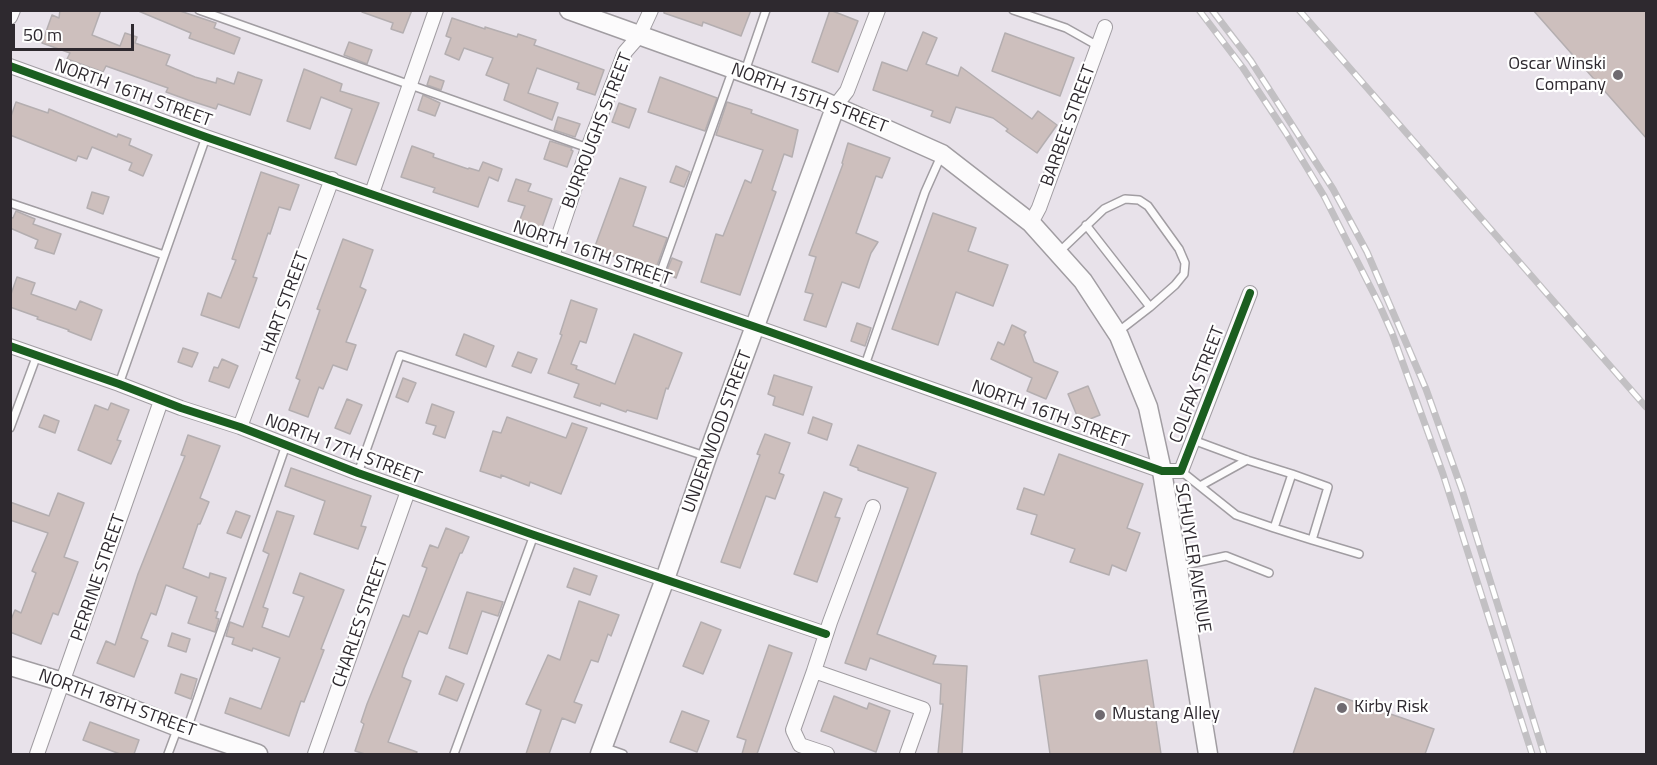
<!DOCTYPE html>
<html>
<head>
<meta charset="utf-8">
<style>
	body { margin:0 }
	#map { position:relative; width:1657px; height:765px; overflow:hidden; background:#e8e2ea; font-family:"Titillium Web",sans-serif }
	canvas { display:block }
	.frame { position:absolute; inset:0; border:12px solid #2e292f; pointer-events:none }
	.scale { position:absolute; left:12px; top:24px; width:122px; height:27px; box-sizing:border-box; border:3px solid #2e292f; border-top:0; padding-left:8px; font-size:18px; line-height:21px; white-space:nowrap; color:#2e292f; -webkit-text-stroke:4px #fff; paint-order:stroke }
</style>
</head>
<body>
<div id="map">
<canvas width="1657" height="765"></canvas>
<div class="frame"></div>
<div class="scale">50 m</div>
</div>
<script>
const ctx = document.querySelector('canvas').getContext('2d');
ctx.lineJoin = 'round';
function fillPath(path, color) { ctx.fillStyle = color; ctx.fill(path, 'evenodd'); }
const shape = rows => new Path2D(rows.map(r => 'M' + r).join(''));
function trace(path, color, width, dash) { ctx.strokeStyle = color; ctx.lineWidth = width; ctx.lineCap = dash ? 'butt' : 'round'; ctx.setLineDash(dash || []); ctx.stroke(path); }
function label(font, color, halo, rows, align = 'center') {
  ctx.font = font + ' "Titillium Web",sans-serif'; ctx.lineWidth = 4.5; ctx.setLineDash([]); ctx.textBaseline = 'middle'; ctx.strokeStyle = halo; ctx.fillStyle = color; for (const [text, x, y, turn = 0] of rows) {
    ctx.save(); ctx.translate(x, y); ctx.rotate((+turn || 0) * Math.PI / 180); ctx.textAlign = isNaN(turn) ? turn : align; if (halo) ctx.strokeText(text, 0, 0); ctx.fillText(text, 0, 0); ctx.restore();
  }
}
const building = shape([
	[60,10,101,10,92,35,120,46,125,33,137,37,135,43,170,55,166,65,195,77,216,83,217,78,234,84,238,72,262,80,250,115,218,104,216,109,188,100,166,92,168,88,106,66,103,72,67,59,70,53,42,43,52,15,59,18,60,10],
	[136,10,177,10,216,23,214,28,240,38,234,54,189,38,191,33,136,10],
	[362,10,412,10,403,33,391,29,393,23,362,12,362,10],
	[664,10,751,10,741,36,703,22,702,26,664,13,664,10],
	[830,10,858,21,838,72,812,62,830,10],
	[1533,10,1647,10,1647,139,1533,10],
	[452,18,485,29,485,27,517,37,518,34,536,40,534,45,604,70,595,95,577,89,579,83,537,68,528,93,558,103,552,120,504,100,509,84,486,75,493,58,464,48,459,60,445,54,451,38,446,36,452,18],
	[923,32,937,38,926,64,958,76,961,67,1032,119,1038,111,1057,125,1037,153,1006,131,1008,129,993,118,956,107,950,123,931,116,933,111,873,90,882,62,907,71,923,32],
	[1005,33,1074,58,1060,96,992,71,1005,33],
	[349,42,372,50,367,64,344,55,349,42],
	[304,69,342,84,340,91,379,103,356,165,335,158,352,109,321,97,310,129,287,121,304,69],
	[430,76,444,81,441,90,427,85,430,76],
	[660,77,717,98,705,131,648,112,660,77],
	[423,95,440,103,435,116,418,110,423,95],
	[16,102,48,113,49,109,117,137,118,134,131,139,129,145,152,155,143,176,129,170,132,163,92,147,87,159,78,156,76,161,10,135,10,119,16,102],
	[727,102,752,110,751,113,798,130,792,157,784,154,772,190,776,192,740,295,701,282,716,234,723,236,745,180,751,183,763,150,716,135,727,102],
	[619,103,636,109,629,128,612,122,619,103],
	[558,117,580,124,575,137,554,130,558,117],
	[550,141,572,148,571,150,573,151,567,167,544,159,550,141],
	[848,143,890,158,882,178,876,176,856,233,878,242,871,253,859,288,842,282,826,327,804,320,813,294,805,292,816,257,809,255,843,164,842,163,848,143],
	[412,146,434,154,433,157,468,169,469,168,479,171,483,162,502,169,498,181,489,177,478,207,433,192,435,188,401,177,412,146],
	[676,166,690,172,684,187,670,182,676,166],
	[261,172,299,185,290,210,279,207,270,234,268,233,253,277,257,278,239,328,201,315,208,293,221,298,236,260,232,259,261,172],
	[620,178,646,187,633,226,667,238,655,271,594,249,620,178],
	[516,179,531,184,528,191,552,199,541,230,519,222,525,206,508,201,516,179],
	[92,192,109,197,103,214,87,208,92,192],
	[16,211,35,219,33,224,61,234,54,254,35,248,38,240,10,228,10,217,13,218,16,211],
	[933,213,976,228,968,251,1008,265,993,306,956,292,938,345,892,329,933,213],
	[343,239,373,250,360,287,366,290,346,342,356,345,347,370,333,365,323,389,319,387,308,417,289,410,300,380,296,378,320,310,317,309,343,239],
	[672,258,682,262,676,278,666,273,672,258],
	[17,277,35,283,31,294,76,310,80,301,102,310,91,340,68,331,69,330,37,319,38,317,10,307,10,297,17,277],
	[571,300,597,309,586,343,580,341,571,364,577,366,576,369,615,384,634,334,682,353,668,389,666,388,657,419,627,410,626,412,601,403,600,406,574,397,579,384,548,373,562,335,560,334,571,300],
	[857,323,871,328,865,346,851,341,857,323],
	[1012,325,1026,332,1024,335,1034,362,1058,372,1046,399,1027,391,1032,378,991,359,998,342,1004,345,1012,325],
	[464,334,494,346,486,367,456,355,464,334],
	[183,348,198,353,192,367,178,362,183,348],
	[518,352,537,359,531,373,512,366,518,352],
	[222,359,238,366,229,388,209,381,214,367,218,368,222,359],
	[774,375,812,387,803,415,773,405,775,397,768,394,774,375],
	[403,378,416,383,408,402,396,397,403,378],
	[1088,386,1100,415,1080,423,1068,394,1088,386],
	[347,399,362,405,350,434,335,428,347,399],
	[111,403,129,410,117,440,121,441,111,464,78,450,95,405,108,410,111,403],
	[432,404,454,412,445,438,433,434,436,426,426,423,432,404],
	[44,415,59,421,55,433,39,427,44,415],
	[507,417,566,438,572,423,587,428,561,494,530,482,529,486,501,475,501,478,480,471,493,431,501,433,507,417],
	[813,417,832,424,827,440,808,433,813,417],
	[765,434,790,443,779,473,784,475,775,499,766,496,740,568,721,562,760,455,757,454,765,434],
	[188,435,220,446,200,498,209,502,200,524,198,524,183,568,209,578,210,573,226,578,215,611,218,612,216,618,219,619,215,632,188,623,197,597,166,585,156,615,151,613,141,638,148,641,134,677,97,663,106,641,115,645,138,574,185,456,181,455,188,435],
	[858,445,936,473,877,634,936,656,933,664,967,666,962,754,938,754,943,704,940,704,941,684,870,658,866,670,845,663,908,488,858,470,858,468,850,465,858,445],
	[1059,454,1143,484,1127,528,1140,533,1126,571,1112,565,1109,575,1070,562,1075,549,1031,534,1037,515,1017,509,1024,488,1044,495,1059,454],
	[291,468,371,496,361,526,366,527,358,549,314,534,325,501,285,486,291,468],
	[824,492,842,499,835,517,840,518,817,582,794,574,824,492],
	[58,493,84,503,64,557,78,562,58,615,53,613,41,644,10,632,10,622,15,610,21,613,36,573,32,571,48,533,10,520,10,502,49,516,58,493],
	[236,511,250,516,241,538,227,533,236,511],
	[277,511,294,516,263,607,268,609,262,627,289,637,304,597,293,593,300,573,344,590,321,649,324,650,304,702,301,701,289,736,225,713,230,698,261,709,280,658,253,648,252,651,232,644,234,638,226,636,230,622,243,627,269,554,263,551,277,511],
	[446,528,469,537,462,553,460,553,427,634,419,631,404,669,402,677,411,681,388,742,417,752,416,754,365,754,355,751,364,724,361,722,367,704,403,615,409,617,427,568,422,566,430,545,438,548,446,528],
	[574,568,597,576,590,595,567,587,574,568],
	[467,592,503,602,498,616,482,611,467,654,449,648,467,592],
	[579,601,619,615,611,636,608,634,598,662,591,660,574,702,582,705,575,723,562,718,549,754,526,754,541,710,526,704,548,655,560,660,579,601],
	[701,622,721,630,703,674,683,666,701,622],
	[172,633,190,639,186,652,168,646,172,633],
	[769,645,792,653,757,754,742,754,746,740,737,737,769,645],
	[1147,660,1161,754,1050,754,1039,676,1147,660],
	[181,674,197,679,191,699,175,693,181,674],
	[446,676,464,684,457,701,439,694,446,676],
	[1315,688,1434,729,1425,754,1293,754,1315,688],
	[834,696,867,709,869,703,890,711,876,752,821,731,834,696],
	[682,711,709,721,697,752,670,742,682,711],
	[90,722,139,740,134,754,120,754,83,740,90,722]
]);
fillPath(building, '#cdbfbd');
trace(building, '#b4aeb0', 1.5);
const lane = shape([
	[199,10,588,148],
	[1013,10,1066,28,1098,46],
	[745,71,766,10],
	[10,203,164,255],
	[1086,225,1150,307],
	[1059,252,1104,209,1125,199,1139,200,1148,206,1179,249,1185,263,1184,274,1175,285,1150,307,1119,331],
	[654,291,733,69],
	[865,365,925,192,941,156],
	[119,384,206,137],
	[10,428,37,355],
	[1193,440,1247,460,1292,474],
	[1181,471,1236,515,1274,528,1292,474,1328,487,1312,540,1359,554],
	[358,473,400,355,705,456],
	[1200,486,1247,460],
	[1274,528,1312,540],
	[1180,566,1226,556,1269,573],
	[187,729,286,445],
	[603,747,623,754],
	[168,754,178,727],
	[454,754,534,535]
]);
const street = shape([
	[10,17,13,10],
	[10,66,206,137,770,332,1162,471,1181,471,1250,293],
	[836,105,847,91,878,10],
	[372,193,436,10],
	[1031,223,1039,208,1105,27],
	[552,256,588,148,625,52,639,36,651,10],
	[10,346,119,384,181,408,240,427,358,473,534,535,826,634],
	[240,427,332,179],
	[814,671,830,622,873,507],
	[37,754,161,401],
	[315,754,408,491],
	[827,754,800,745,793,730,814,671,923,709,907,754]
]);
const secondary = shape([
	[569,10,823,101,942,154,1031,223,1083,281,1119,336,1148,407,1162,471,1208,754],
	[10,666,63,682,178,727,258,754],
	[600,754,665,579,707,457,836,105]
]);
trace(lane, '#a19da2', 10);
trace(street, '#a19da2', 16);
trace(secondary, '#a19da2', 21);
trace(lane, '#fcfbfc', 7);
trace(street, '#fcfbfc', 14);
trace(secondary, '#fcfbfc', 18);
const rail = shape([
	[1199,10,1243,68,1286,133,1324,196,1379,304,1392,333,1443,474,1532,754],
	[1212,10,1251,61,1333,189,1367,252,1426,389,1462,490,1544,754],
	[1299,10,1646,407]
]);
trace(rail, '#c2c0c3', 7);
trace(rail, '#fff', 4.5, [14]);
trace(shape([
	[10,66,206,137,770,332,1162,471,1181,471,1250,293],
	[10,346,119,384,181,408,240,427,358,473,534,535,826,634]
]), '#1b5e20', 8);
for (const [x, y, r, color] of [
	[1618,75,6,"#6f6a70"],
	[1342,708,6,"#6f6a70"],
	[1100,715,6,"#6f6a70"]
]) { const dot = new Path2D(); dot.arc(x, y, r, 0, 2 * Math.PI); ctx.fillStyle = color; ctx.fill(dot); trace(dot, '#fff', 2); }
label('18px', '#2e292f', '#fff', [
	["Oscar Winski",1606,65,"right"],
	["Company",1606,86,"right"],
	["Kirby Risk",1354,708],
	["Mustang Alley",1112,715]
], 'left');
label('18px', '#2e292f', '#fff', [
	["NORTH 16TH STREET",133,94,20],
	["NORTH 15TH STREET",809,99,21],
	["BARBEE STREET",1069,126,-70],
	["BURROUGHS STREET",598,131,-69],
	["NORTH 16TH STREET",592,254,19],
	["HART STREET",286,303,-70],
	["COLFAX STREET",1198,385,-69],
	["NORTH 16TH STREET",1050,415,20],
	["UNDERWOOD STREET",718,432,-70],
	["NORTH 17TH STREET",343,450,21],
	["SCHUYLER AVENUE",1192,558,81],
	["PERRINE STREET",99,578,-71],
	["CHARLES STREET",361,623,-71],
	["NORTH 18TH STREET",117,704,20]
]);
</script>
</body>
</html>
